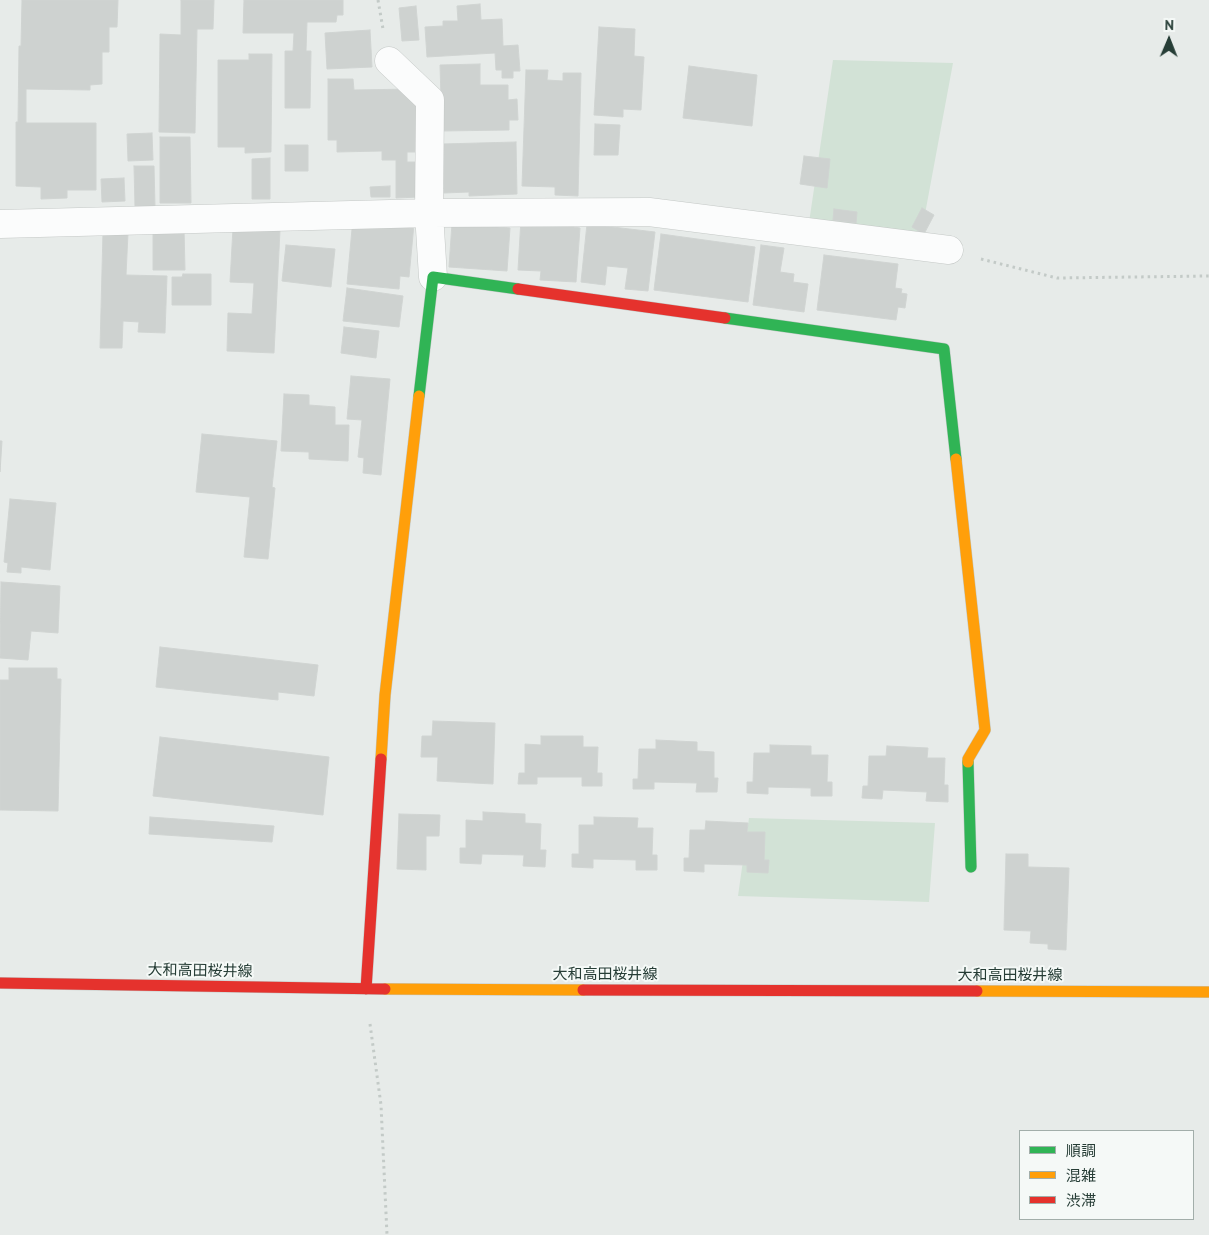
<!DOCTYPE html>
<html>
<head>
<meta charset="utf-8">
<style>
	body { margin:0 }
	#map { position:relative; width:1209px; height:1235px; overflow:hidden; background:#e7ebe9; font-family:"PT Sans","Noto Sans JP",sans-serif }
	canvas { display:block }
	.legend { position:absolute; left:1019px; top:1130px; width:175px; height:90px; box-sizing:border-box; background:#f5f9f7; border:1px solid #a2aeaa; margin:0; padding:6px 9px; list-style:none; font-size:15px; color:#263d36 }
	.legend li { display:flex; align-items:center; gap:10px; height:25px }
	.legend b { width:25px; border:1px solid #a2aeaa }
	.north { position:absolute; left:1144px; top:15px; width:50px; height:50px; -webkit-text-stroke:4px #f5f9f7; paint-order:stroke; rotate:1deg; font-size:14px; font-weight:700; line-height:20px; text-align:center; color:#263d36 }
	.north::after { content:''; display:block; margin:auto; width:18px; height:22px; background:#263d36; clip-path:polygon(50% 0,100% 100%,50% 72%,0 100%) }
</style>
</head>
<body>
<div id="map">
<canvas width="1209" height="1235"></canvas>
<ul class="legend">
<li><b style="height:6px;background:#30b455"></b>順調</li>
<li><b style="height:6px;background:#ff9f0a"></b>混雑</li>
<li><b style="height:6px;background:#e5322d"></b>渋滞</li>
</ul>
<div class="north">N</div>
</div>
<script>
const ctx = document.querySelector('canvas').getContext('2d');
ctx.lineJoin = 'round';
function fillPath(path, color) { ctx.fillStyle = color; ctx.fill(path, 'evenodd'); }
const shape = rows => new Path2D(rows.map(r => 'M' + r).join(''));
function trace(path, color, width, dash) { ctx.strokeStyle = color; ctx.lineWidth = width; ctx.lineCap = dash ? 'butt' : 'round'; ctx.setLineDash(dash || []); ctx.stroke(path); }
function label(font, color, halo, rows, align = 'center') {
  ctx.font = font + ' "PT Sans","Noto Sans JP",sans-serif'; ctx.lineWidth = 4; ctx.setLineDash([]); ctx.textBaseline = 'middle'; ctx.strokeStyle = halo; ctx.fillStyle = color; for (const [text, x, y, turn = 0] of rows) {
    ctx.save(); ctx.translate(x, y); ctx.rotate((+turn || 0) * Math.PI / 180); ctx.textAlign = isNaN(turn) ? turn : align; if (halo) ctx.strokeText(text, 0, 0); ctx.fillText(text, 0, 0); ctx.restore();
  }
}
fillPath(shape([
	[833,60,953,63,917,257,806,243],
	[749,818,935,823,929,902,738,896]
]), '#d2e2d6');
const building = shape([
	[22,0,118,0,117,27,109,27,109,52,102,52,102,84,90,85,90,90,26,89,26,123,96,123,96,190,67,190,67,198,41,199,41,187,16,186,16,122,18,122,19,46,21,46,22,0],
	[181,0,214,0,213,29,197,29,195,133,159,132,160,34,181,35,181,0],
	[244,0,343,0,343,15,337,15,336,22,307,22,306,51,311,51,310,108,285,108,285,51,293,51,294,33,243,33,244,0],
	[480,4,481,20,502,19,503,46,518,45,520,71,513,71,513,78,502,78,502,70,496,70,495,53,427,57,425,27,443,26,443,21,458,21,457,6,480,4],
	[416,6,419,40,402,41,399,8,416,6],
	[599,27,635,29,634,56,644,57,641,110,623,109,623,117,594,115,599,27],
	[370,30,372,67,327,69,325,33,370,30],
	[249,54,272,54,271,152,245,153,245,147,218,147,218,60,249,60,249,54],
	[480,64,480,85,508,85,508,100,517,99,518,120,509,120,509,130,442,131,440,65,480,64],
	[689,66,757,75,752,126,683,118,689,66],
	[526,70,548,70,547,80,563,81,563,73,581,73,578,196,555,195,555,187,522,186,526,70],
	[328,79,353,79,354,90,412,89,419,98,420,152,407,152,407,162,418,162,419,197,396,198,396,160,382,160,382,151,337,152,337,140,328,140,328,79],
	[595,124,620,125,618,155,594,155,595,124],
	[152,133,153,160,128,161,127,134,152,133],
	[160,137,190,137,191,203,160,203,160,137],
	[516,142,517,194,469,196,469,192,444,193,442,144,516,142],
	[285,145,308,145,308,171,285,171,285,145],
	[804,156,830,159,827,188,800,184,804,156],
	[270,158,270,199,252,199,252,159,270,158],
	[134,166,154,166,155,207,135,207,134,166],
	[124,178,125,201,102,202,101,179,124,178],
	[390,186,390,197,371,197,370,187,390,186],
	[922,208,934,215,924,234,912,227,922,208],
	[834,209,857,212,856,223,833,220,834,209],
	[353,218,414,224,409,277,400,276,399,289,347,284,353,218],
	[521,219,574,223,574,227,580,228,576,282,540,280,541,271,518,270,521,219],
	[452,223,510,228,507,271,449,267,452,223],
	[587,224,655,232,648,291,625,289,628,268,607,266,605,285,581,282,587,224],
	[153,228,184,228,185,270,153,270,153,228],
	[233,228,280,230,274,353,227,351,228,313,252,314,254,283,230,282,233,228],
	[103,232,128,233,126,275,167,276,165,333,138,332,139,322,123,321,122,348,100,348,103,232],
	[661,234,755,247,748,302,654,290,661,234],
	[286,245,335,249,331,287,282,281,286,245],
	[761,245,784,248,780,272,794,274,793,282,808,284,804,312,753,305,761,245],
	[824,255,898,264,895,288,902,289,901,293,907,294,905,308,898,307,896,320,817,310,824,255],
	[183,274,211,274,211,305,172,305,172,277,182,277,183,274],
	[347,288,403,296,399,327,343,321,347,288],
	[344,327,379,331,376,358,341,353,344,327],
	[351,376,390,379,381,475,363,473,364,458,358,457,362,420,347,419,351,376],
	[284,394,309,395,309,405,335,407,335,425,349,425,348,461,309,459,309,452,281,451,284,394],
	[202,434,277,441,272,487,275,488,268,559,244,557,250,497,196,492,202,434],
	[0,441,2,441,0,472,0,441],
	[10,499,56,503,50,570,21,567,21,573,7,572,8,563,4,562,10,499],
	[1,582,60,586,58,633,31,631,28,660,0,658,1,582],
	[160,647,318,665,314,696,278,692,278,700,156,687,160,647],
	[9,668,57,668,57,679,61,679,58,811,0,810,0,680,9,680,9,668],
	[433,721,495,723,493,784,437,781,438,757,421,757,422,736,432,736,433,721],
	[541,736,583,736,583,747,598,747,597,773,602,773,602,786,582,786,582,777,537,777,537,784,518,784,519,773,525,773,525,744,541,745,541,736],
	[160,737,329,757,323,815,153,796,160,737],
	[656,740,697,742,697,751,714,752,714,778,718,778,717,792,696,792,697,783,654,782,654,789,633,789,633,779,638,779,639,749,656,749,656,740],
	[770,745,811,746,811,755,828,755,827,782,832,782,832,796,811,796,811,788,768,787,768,794,747,793,747,782,753,782,754,753,770,753,770,745],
	[887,746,928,748,927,758,945,758,944,785,948,785,948,802,926,801,927,792,883,790,882,799,862,798,863,786,868,786,869,756,886,756,887,746],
	[483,812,525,814,525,823,541,824,540,850,546,850,545,867,523,866,524,855,482,854,481,864,460,863,460,848,466,848,466,820,483,821,483,812],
	[399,814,440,815,439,836,426,836,426,870,397,869,399,814],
	[150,817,274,826,272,842,149,834,150,817],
	[594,817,638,818,637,828,653,828,652,855,657,855,657,870,636,870,636,860,593,859,593,868,572,867,572,854,579,854,579,825,594,825,594,817],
	[706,821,748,823,747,832,765,832,764,860,769,860,768,873,747,872,747,865,704,864,704,872,684,871,684,858,689,858,690,830,705,830,706,821],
	[1006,854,1028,854,1028,867,1069,868,1066,950,1048,949,1048,944,1030,943,1031,931,1004,930,1006,854]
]);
fillPath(building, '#ced2d0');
trace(building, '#d0d4d2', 1);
const street = shape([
	[389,61,430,100,429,213,433,277],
	[0,224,429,213,649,212,949,250]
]);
const fast = shape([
	[725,318,944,349,956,459],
	[419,396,433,277,518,289],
	[968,762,971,867]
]);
const slow = shape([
	[956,459,985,730,968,759,968,762],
	[381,759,385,695,419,396],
	[385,989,583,990],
	[977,991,1209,992]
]);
const jam = shape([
	[518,289,725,318],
	[0,983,385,989],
	[366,989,381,759],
	[583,990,977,991]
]);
trace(street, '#c4c8c6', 29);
trace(fast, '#c2c8c6', 12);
trace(slow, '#c2c8c6', 12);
trace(jam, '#c2c8c6', 12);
trace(shape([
	[378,0,383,29],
	[981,259,1057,278,1209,276],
	[370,1024,381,1105,387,1235]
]), '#c3cac7', 3, [2.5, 4]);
trace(street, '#fbfcfc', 28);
trace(fast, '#30b455', 11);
trace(slow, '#ff9f0a', 11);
trace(jam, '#e5322d', 11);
label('15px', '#263d36', '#f5f9f7', [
	["大和高田桜井線",200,971,1],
	["大和高田桜井線",605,975],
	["大和高田桜井線",1010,976]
]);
</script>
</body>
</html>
